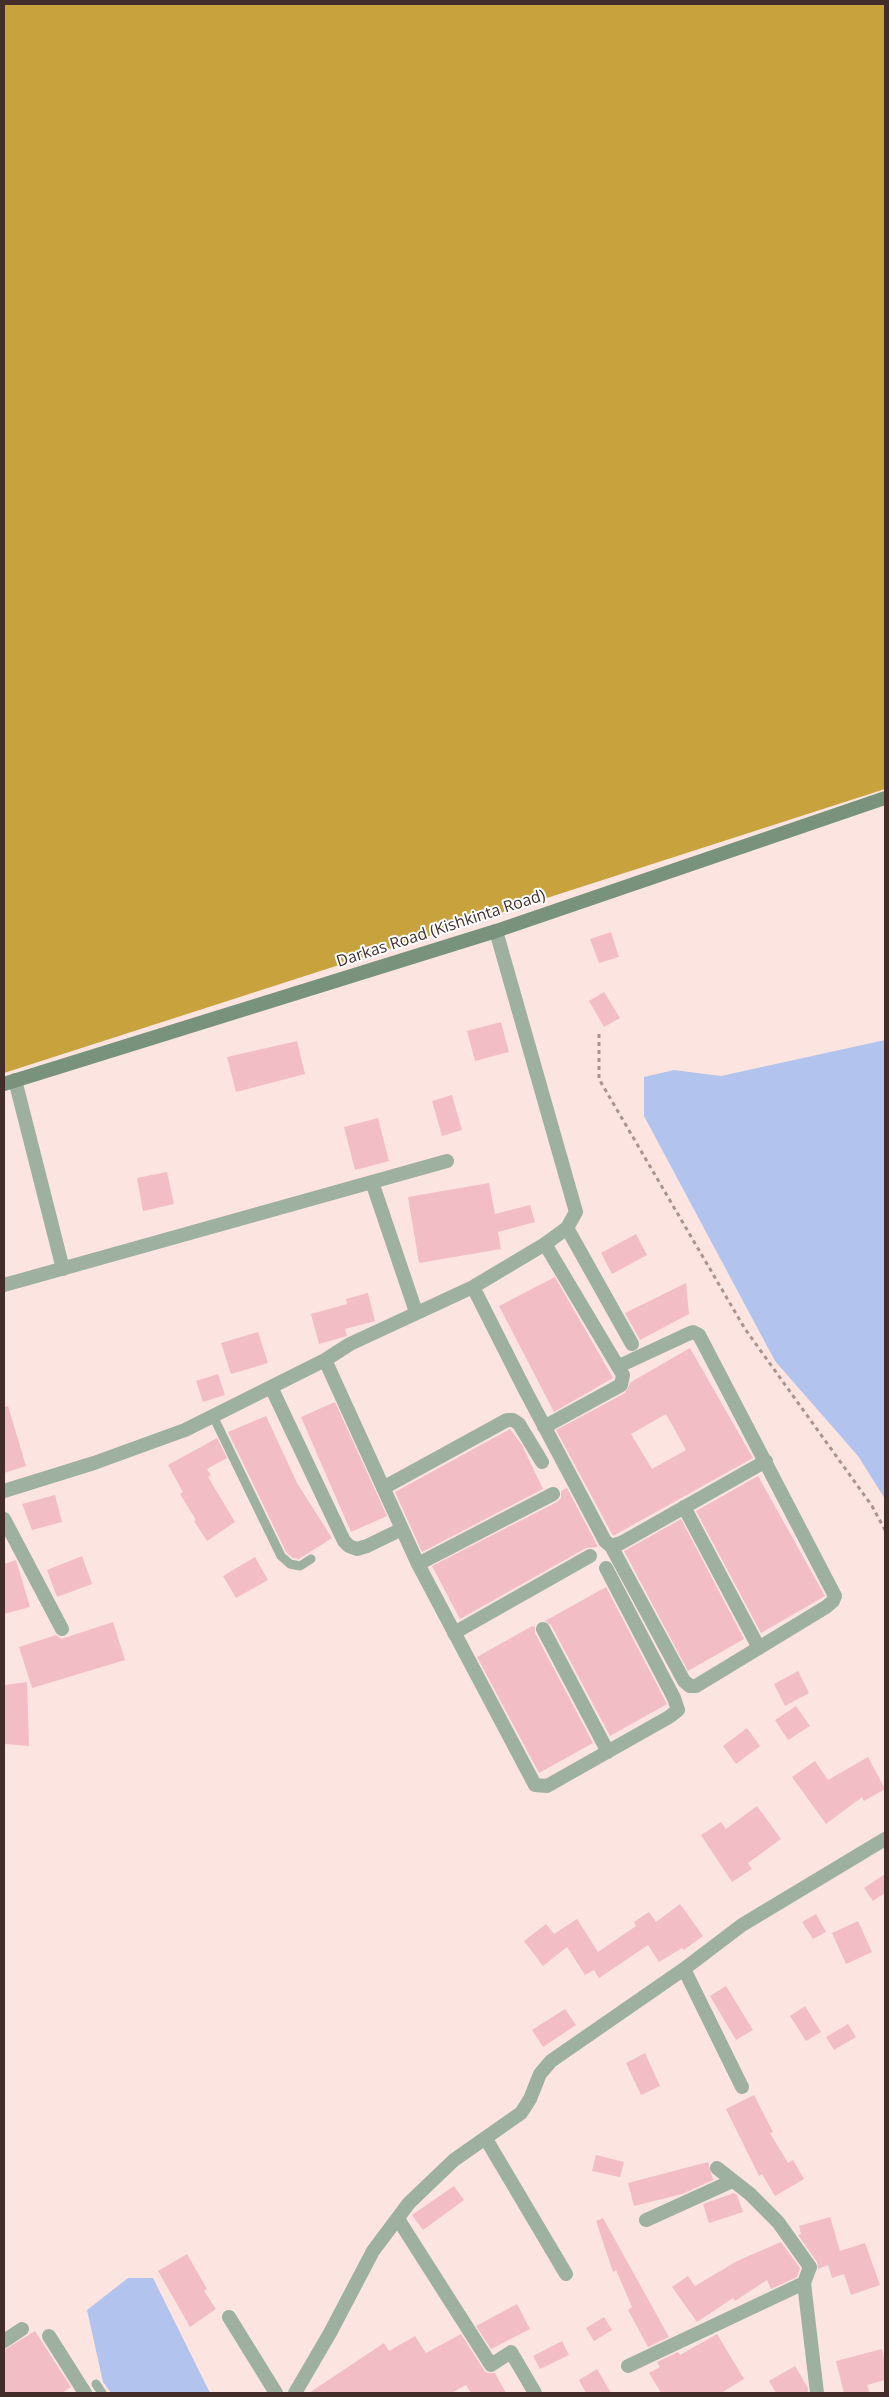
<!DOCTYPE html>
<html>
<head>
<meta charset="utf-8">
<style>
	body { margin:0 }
	#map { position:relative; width:889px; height:2397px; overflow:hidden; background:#fce5e1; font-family:"Open Sans",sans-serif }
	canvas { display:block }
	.frame { position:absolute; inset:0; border:5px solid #432d2a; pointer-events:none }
</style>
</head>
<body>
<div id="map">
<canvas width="889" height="2397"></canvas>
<div class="frame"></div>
</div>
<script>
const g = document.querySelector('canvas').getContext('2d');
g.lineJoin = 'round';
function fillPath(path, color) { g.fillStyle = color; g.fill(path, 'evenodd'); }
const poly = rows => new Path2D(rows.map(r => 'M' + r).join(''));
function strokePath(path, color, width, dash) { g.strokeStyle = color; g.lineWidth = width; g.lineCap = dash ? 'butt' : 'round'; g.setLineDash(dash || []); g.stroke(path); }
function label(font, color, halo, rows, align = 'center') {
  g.font = font + ' "Open Sans",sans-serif'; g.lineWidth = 4; g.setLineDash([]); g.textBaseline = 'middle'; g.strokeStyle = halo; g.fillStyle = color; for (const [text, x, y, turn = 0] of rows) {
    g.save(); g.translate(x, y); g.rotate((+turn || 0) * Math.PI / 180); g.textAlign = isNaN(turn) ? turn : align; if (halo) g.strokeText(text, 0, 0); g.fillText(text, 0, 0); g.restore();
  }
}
fillPath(poly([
	[4,4,885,4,885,789,4,1073]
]), '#c8a23c');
fillPath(poly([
	[885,1040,885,1499,858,1456,775,1361,644,1116,644,1077,674,1070,721,1076],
	[128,2278,153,2278,210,2393,111,2393,103,2382,87,2310]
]), '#b2c3ed');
fillPath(poly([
	[611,932,619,957,599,963,590,939],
	[604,992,620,1018,604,1027,589,1001],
	[501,1022,509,1052,475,1061,467,1031],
	[297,1041,305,1074,236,1092,227,1057],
	[452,1095,462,1130,442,1136,432,1101],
	[378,1118,389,1161,355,1170,344,1127],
	[167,1172,174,1204,143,1211,137,1178],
	[489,1183,495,1214,530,1205,535,1222,498,1232,501,1249,419,1263,408,1197],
	[636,1234,647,1255,612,1274,601,1253],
	[555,1277,613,1378,554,1412,499,1306],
	[686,1283,689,1314,640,1340,625,1313],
	[368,1293,375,1321,345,1329,347,1336,319,1344,311,1314,347,1304,346,1299],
	[258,1332,268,1363,231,1374,221,1343],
	[690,1348,753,1458,613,1536,556,1430,625,1393,631,1382],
	[666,1414,686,1450,652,1469,631,1434],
	[218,1374,225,1395,203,1402,196,1381],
	[335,1402,387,1516,351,1532,301,1417],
	[8,1406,26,1466,4,1473,4,1407],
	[266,1416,297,1483,332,1538,299,1559,293,1558,286,1552,228,1432],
	[510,1429,522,1445,543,1489,422,1552,395,1492],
	[217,1438,227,1458,207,1469,211,1475,208,1477,235,1522,207,1541,194,1521,196,1520,180,1494,183,1492,168,1465],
	[758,1476,825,1596,761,1633,696,1511],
	[567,1488,598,1547,586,1548,460,1619,432,1566,557,1502,561,1498,561,1491],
	[55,1495,62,1522,32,1530,22,1504],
	[681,1519,744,1639,688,1671,624,1551],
	[82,1556,92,1584,57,1597,47,1570],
	[255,1557,268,1580,236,1598,223,1576],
	[16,1560,30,1607,4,1614,4,1564],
	[606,1587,667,1704,610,1736,551,1625,545,1621],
	[113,1622,125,1660,32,1688,19,1647,56,1635,61,1639],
	[532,1626,535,1627,535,1633,593,1743,539,1773,477,1657],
	[798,1671,809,1693,785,1706,774,1684],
	[27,1682,29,1746,4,1744,4,1685],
	[796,1706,810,1726,788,1740,775,1720],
	[747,1728,760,1746,736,1764,723,1746],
	[868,1757,885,1789,864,1801,862,1797,826,1824,792,1777,815,1761,828,1780],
	[757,1806,781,1839,748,1863,752,1869,732,1882,701,1835,721,1822,726,1829],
	[885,1874,885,1893,873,1901,864,1888],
	[680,1904,703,1936,684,1950,682,1948,659,1962,648,1945,599,1978,594,1970,585,1975,567,1947,543,1966,524,1941,546,1924,554,1934,577,1919,598,1952,636,1926,634,1922,649,1912,656,1922],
	[816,1914,826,1932,813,1939,802,1922],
	[858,1921,872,1952,846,1964,832,1933],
	[726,1986,753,2030,736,2040,710,1996],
	[805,2006,821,2032,806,2041,790,2016],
	[565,2009,576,2025,543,2047,532,2030],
	[848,2024,856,2037,834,2050,826,2037],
	[645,2053,660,2086,641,2095,626,2063],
	[754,2095,773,2132,770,2133,788,2163,793,2160,804,2179,775,2196,762,2174,759,2176,726,2109],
	[596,2155,624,2162,620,2177,592,2171],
	[708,2162,713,2180,682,2194,634,2206,628,2183],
	[454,2186,464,2200,423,2230,412,2215],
	[734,2193,737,2195,743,2212,709,2223,703,2204],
	[830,2217,840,2251,865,2243,880,2285,851,2295,844,2274,832,2278,828,2265,818,2269,817,2262,798,2235,801,2234,799,2226],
	[603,2218,669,2337,648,2347,628,2310,632,2307,616,2270,613,2272,596,2221],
	[781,2242,800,2268,797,2277,771,2289,767,2280,735,2301,733,2298,697,2322,672,2287,688,2276,695,2286,737,2261],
	[187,2254,207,2289,204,2291,216,2309,190,2327,158,2271],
	[517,2304,530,2329,491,2349,476,2326],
	[604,2317,612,2330,594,2341,586,2328],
	[35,2331,71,2387,62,2393,4,2393,4,2350],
	[461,2334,484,2370,487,2373,495,2373,506,2393,471,2393,466,2385,451,2393,309,2393,384,2343,389,2351,415,2336,426,2353],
	[717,2334,744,2379,721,2393,661,2393,649,2373,660,2367,657,2362,678,2352,680,2355],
	[562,2341,569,2355,540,2369,533,2356],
	[882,2349,885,2362,885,2380,867,2385,870,2393,844,2393,836,2361],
	[795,2366,808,2388,808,2393,776,2393,769,2381],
	[597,2369,611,2393,586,2393,579,2380]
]), '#f3bdc5');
strokePath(poly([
	[599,1034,599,1079,745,1329,872,1506,885,1530]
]), '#aa938f', 3, [4, 4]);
strokePath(poly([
	[213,1416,281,1556,290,1564,300,1566,311,1559],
	[96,2384,102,2393]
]), '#9eb0a0', 9);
strokePath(poly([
	[15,1080,63,1269],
	[372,1182,416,1312],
	[567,1228,632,1344],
	[4,1285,447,1161],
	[473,1287,524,1388,605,1541,611,1546,621,1543,766,1461],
	[325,1360,418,1564,535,1785,547,1786,669,1717,678,1710,674,1698,606,1568],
	[271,1387,344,1541,349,1546,357,1549,367,1546,402,1529],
	[544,1427,621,1385,623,1375,545,1244],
	[383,1488,507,1420,513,1420,519,1424,542,1462],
	[4,1491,94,1463,185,1430,325,1360,350,1344,473,1287,545,1244,567,1228,576,1212,496,931],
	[684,1507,759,1648],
	[4,1519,62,1629],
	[611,1546,684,1681,690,1686,696,1686,826,1607,833,1601,835,1596,699,1335,693,1332,688,1334,619,1366],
	[418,1564,553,1494],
	[543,1629,608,1752],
	[454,1633,590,1556],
	[684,1969,742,2087],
	[486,2139,566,2274],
	[717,2168,750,2194,778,2222,810,2267,804,2283,817,2393],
	[398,2219,491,2365,511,2352,535,2393],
	[646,2220,732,2181],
	[229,2317,276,2393],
	[49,2336,85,2393],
	[4,2341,22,2329],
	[628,2366,804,2283],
	[295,2393,330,2333,373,2251,409,2203,454,2160,521,2113,530,2099,540,2074,551,2061,684,1969,742,1925,885,1839]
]), '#9eb0a0', 14);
strokePath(poly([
	[4,1084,496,931,885,798]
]), '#79927b', 14);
label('16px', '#432d2a', '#fff', [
	["Darkas Road (Kishkinta Road)",441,929,-18]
]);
</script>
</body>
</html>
